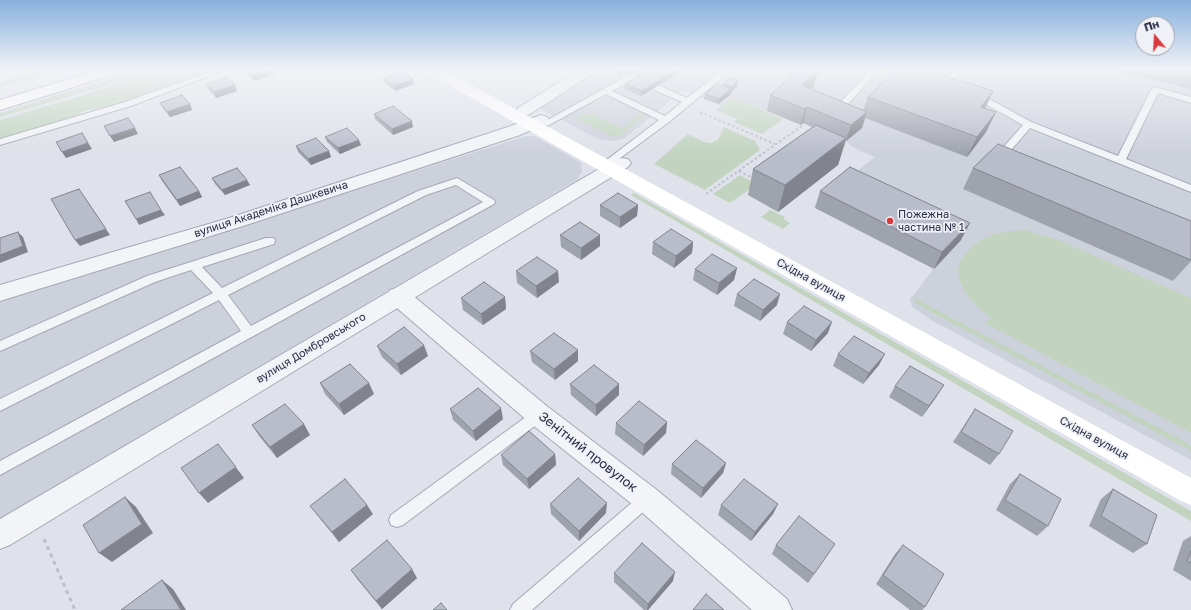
<!DOCTYPE html>
<html>
<head>
<meta charset="utf-8">
<style>
	body { margin:0 }
	#map { position:relative; width:1191px; height:610px; overflow:hidden; background:#dfe2ea; font-family:"Golos Text",sans-serif }
	canvas { display:block }
	.north { position:absolute; left:1135px; top:16px; width:40px; height:40px; box-sizing:border-box; background:#eff1f7; border:1px solid #9fa3af; border-radius:50%; rotate:342deg; font-size:11px; font-weight:700; line-height:16px; text-align:center; color:#272d42 }
	.north::after { content:''; display:block; margin:auto; width:14px; height:18px; background:#d83b3e; clip-path:polygon(50% 0,100% 100%,50% 72%,0 100%) }
</style>
</head>
<body>
<div id="map">
<canvas width="1191" height="610"></canvas>
<div class="north">Пн</div>
</div>
<script>
const g = document.querySelector('canvas').getContext('2d');
g.lineJoin = 'round';
function fillPath(path, color) { g.fillStyle = color; g.fill(path, 'evenodd'); }
const poly = rows => new Path2D(rows.map(r => 'M' + r).join(''));
function strokePath(path, color, width, dash) { g.strokeStyle = color; g.lineWidth = width; g.lineCap = dash ? 'butt' : 'round'; g.setLineDash(dash || []); g.stroke(path); }
function label(font, color, halo, rows, align = 'center') {
  g.font = font + ' "Golos Text",sans-serif'; g.lineWidth = 3.5; g.setLineDash([]); g.textBaseline = 'middle'; g.strokeStyle = halo; g.fillStyle = color; for (const [text, x, y, turn = 0] of rows) {
    g.save(); g.translate(x, y); g.rotate((+turn || 0) * Math.PI / 180); g.textAlign = isNaN(turn) ? turn : align; if (halo) g.strokeText(text, 0, 0); g.fillText(text, 0, 0); g.restore();
  }
}
fillPath(poly([
	[599,69,1191,69,1191,460,933,321,915,309,911,305,910,298,913,296,934,268,813,206,875,157,852,147,846,141,803,123,801,125,733,97,722,106,682,91,625,138,612,141,598,139,539,108],
	[526,136,535,136,581,163,582,172,577,180,0,518,0,302]
]), '#cdd1dc');
fillPath(poly([
	[49,69,61,69,0,87,0,83],
	[141,69,153,69,95,89,0,117,0,113],
	[160,69,215,69,205,75,117,105,84,111,70,120,0,140,0,120,74,98],
	[733,97,783,119,762,134,734,122,737,119,716,110],
	[586,113,590,113,623,128,641,113,646,114,621,135,614,137,579,120,577,118,579,116],
	[724,127,755,141,760,150,705,190,654,164,688,134,704,142,711,143,718,140],
	[740,175,757,184,730,203,713,194],
	[634,193,1191,511,1191,521,631,195],
	[770,210,785,217,783,219,790,223,783,229,761,217],
	[1026,230,1061,241,1191,298,1191,433,985,323,990,317,976,306,967,295,960,282,958,271,960,261,973,245,982,239,994,234,1009,231],
	[913,297,1191,445,1191,451,920,306,916,303]
]), '#c2d4c0');
const service = poly([
	[217,69,228,69,131,106,0,145,0,139,125,102,217,69],
	[724,69,733,69,669,122,608,167,602,167,600,165,659,120,606,94,549,125,546,126,542,123,629,75,635,75,687,98,724,69],
	[632,80,682,102,665,116,612,91,632,80],
	[871,69,879,69,842,111,836,111,835,109,836,107,871,69],
	[954,69,962,69,947,89,941,89,940,87,954,69],
	[1155,87,1191,97,1191,103,1158,93,1126,159,1191,185,1191,192,1030,128,1005,157,1006,159,1004,161,998,161,994,158,1023,125,987,105,969,97,973,94,993,101,1031,122,1118,156,1151,90,1155,87],
	[457,178,494,200,495,202,494,204,0,475,0,461,241,331,219,300,0,411,0,399,213,293,191,270,155,282,0,351,0,341,147,276,266,238,274,238,275,241,274,244,202,267,222,288,418,191,457,178],
	[456,185,483,202,251,326,228,295,426,195,456,185],
	[539,409,544,411,546,415,544,419,403,525,397,527,391,525,389,520,391,515,534,411,539,409],
	[647,492,652,494,655,499,652,504,532,610,510,610,513,604,642,494,647,492]
]);
const minor = poly([
	[445,69,463,69,461,72,451,75,446,74,444,71,445,69],
	[580,69,597,69,595,72,530,114,524,116,518,114,516,111,518,108,580,69],
	[398,288,406,290,548,407,657,490,787,599,792,610,752,610,637,508,530,423,390,302,387,296,390,290,398,288]
]);
const tertiary = poly([
	[541,115,547,117,549,120,547,123,520,135,243,226,0,301,0,285,229,218,508,127,541,115],
	[622,158,628,159,631,163,628,167,10,545,0,549,0,519,616,159,622,158]
]);
const primary = poly([
	[102,69,124,69,122,72,0,110,0,100,102,69]
]);
strokePath(service, '#a4a8b4', 2);
strokePath(minor, '#a4a8b4', 2);
strokePath(tertiary, '#a4a8b4', 2);
strokePath(primary, '#9ea4b6', 2);
strokePath(poly([
	[0,72,11,69],
	[700,112,775,144],
	[739,171,754,179],
	[706,194,803,125]
]), '#bdc0c9', 2, [2.5, 2.5]);
strokePath(poly([
	[44,539,75,610]
]), '#bdc0c9', 3, [4, 4]);
fillPath(service, '#f2f4f8');
fillPath(minor, '#f2f4f8');
fillPath(tertiary, '#f2f4f8');
fillPath(poly([
	[424,69,442,69,1191,478,1191,505,1181,501,426,72,424,69]
]), '#fff');
fillPath(primary, '#fff');
fillPath(poly([
	[244,69,272,69,274,75,254,81,246,73],
	[605,69,684,69,684,70,641,96,625,89,625,84,638,76,627,71,620,75],
	[1109,69,1191,69,1191,89],
	[383,78,413,79,414,84,395,91,385,83],
	[206,84,235,85,237,91,216,98,208,89],
	[723,84,737,86,731,92,730,95,718,104,704,99,705,94,723,87],
	[814,86,811,89,863,110,868,97,993,91,985,108,996,112,986,132,967,157,865,118,862,128,846,141,838,165,778,212,748,195,753,169,812,127,803,123,801,125,767,111,770,95],
	[160,103,190,104,192,110,170,117,163,108],
	[374,114,413,127,393,135,375,119],
	[325,137,361,145,340,154,327,142],
	[296,146,331,157,311,165,298,152],
	[973,168,1191,221,1191,261,1173,281,963,189],
	[159,175,199,191,202,197,180,206,162,181],
	[212,178,250,185,225,195,215,184],
	[820,191,961,240,934,269,815,208],
	[600,205,638,205,637,216,620,228,600,216],
	[560,235,600,235,600,246,581,260,561,247],
	[653,242,693,242,692,253,674,268,652,254],
	[737,268,734,280,717,295,693,280,695,269],
	[516,271,559,282,537,298,517,283],
	[737,294,777,305,760,321,734,306],
	[505,297,506,309,483,325,463,310,461,298],
	[787,322,828,333,811,351,783,334],
	[377,346,428,356,401,375,382,357],
	[578,350,578,361,555,380,532,362,530,351],
	[838,354,879,365,863,384,833,366],
	[320,383,374,394,344,415,325,394],
	[570,384,619,384,619,395,596,416,571,395],
	[895,386,937,396,922,417,889,397],
	[450,409,503,419,476,441,453,420],
	[975,409,999,454,990,465,953,442],
	[667,422,666,433,643,456,615,434,616,423],
	[252,425,310,435,277,458,259,436],
	[555,454,556,465,529,489,503,465,501,455],
	[726,463,723,473,701,498,671,474,672,464],
	[1020,474,1048,526,1037,536,996,510,1010,484],
	[1113,489,1147,544,1133,553,1089,526,1101,499],
	[550,504,606,513,579,541,551,514],
	[778,504,773,514,751,541,718,515,721,505],
	[310,506,373,514,339,542,317,515],
	[1191,536,1191,581,1173,570,1183,541],
	[776,545,829,553,808,583,772,554],
	[903,545,925,607,922,610,910,610,876,584,895,554],
	[351,570,417,578,382,609,357,579],
	[614,573,673,581,648,610,644,610,614,582]
]), '#9fa3ae');
fillPath(poly([
	[272,69,274,75,254,81,252,76],
	[620,69,627,69,627,71,620,75],
	[678,69,684,69,684,70,641,96,642,91],
	[818,71,814,86,798,101,802,85],
	[413,79,414,84,395,91,394,86],
	[738,80,737,86,731,92,730,95,718,104,719,99,730,90,731,87],
	[235,85,237,91,216,98,214,92],
	[993,91,984,111,981,107],
	[190,104,192,110,170,117,167,112],
	[807,107,803,123,801,125,805,109],
	[867,112,862,128,846,141,851,125],
	[996,112,986,132,967,157,977,137],
	[412,121,413,127,393,135,392,129],
	[135,128,138,134,114,142,110,136],
	[82,133,92,149,66,158,62,152],
	[846,138,838,165,778,212,785,185],
	[359,140,361,145,340,154,338,148],
	[329,151,331,157,311,165,308,159],
	[247,180,250,185,225,195,222,190],
	[199,191,202,197,180,206,177,200],
	[83,195,110,235,80,246,75,240],
	[638,205,637,216,620,228,620,217],
	[161,210,165,215,139,225,136,219],
	[970,223,961,240,934,269,942,252],
	[18,232,23,237,28,252,0,263,0,255],
	[600,235,600,246,581,260,581,248],
	[693,242,692,253,674,268,676,256],
	[737,268,734,280,717,295,719,283],
	[558,271,559,282,537,298,536,286],
	[780,294,777,305,760,321,763,310],
	[505,297,506,309,483,325,481,314],
	[832,322,828,333,811,351,816,340],
	[424,345,428,356,401,375,397,364],
	[578,350,578,361,555,380,554,369],
	[885,354,879,365,863,384,869,373],
	[369,383,374,394,344,415,339,404],
	[619,384,619,395,596,416,596,405],
	[944,385,937,396,922,417,929,406],
	[501,408,503,419,476,441,473,431],
	[667,422,666,433,643,456,644,445],
	[304,424,310,435,277,458,270,447],
	[218,444,244,478,208,503,199,493],
	[555,454,556,465,529,489,527,479],
	[726,463,723,473,701,498,703,488],
	[125,497,136,507,153,533,112,562,99,553],
	[607,503,606,513,579,541,579,531],
	[778,504,773,514,751,541,755,532],
	[367,505,373,514,339,542,332,532],
	[412,569,417,578,382,609,376,601],
	[675,572,673,581,648,610,647,610,648,604],
	[162,580,173,589,186,610,181,610]
]), '#82848d');
const building = poly([
	[245,69,272,69,252,76,245,69],
	[634,69,678,69,642,91,625,84,644,73,634,69],
	[801,69,812,69,818,71,802,85,867,112,851,125,807,107,805,109,770,95,801,69],
	[897,69,923,69,993,91,981,107,996,112,977,137,868,97,897,69],
	[1182,69,1191,69,1191,71,1182,69],
	[402,71,413,79,394,86,383,78,402,71],
	[227,77,235,85,214,92,206,84,227,77],
	[730,78,738,80,731,87,723,84,730,78],
	[717,84,731,89,719,99,705,94,717,84],
	[182,95,190,104,167,112,160,103,182,95],
	[393,106,412,121,392,129,374,114,393,106],
	[128,118,135,128,110,136,104,126,128,118],
	[816,125,846,138,785,185,753,169,816,125],
	[347,128,359,140,338,148,325,137,347,128],
	[82,133,88,143,62,152,56,142,82,133],
	[316,138,329,151,308,159,296,146,316,138],
	[998,144,1191,221,1191,260,973,168,998,144],
	[180,167,199,191,177,200,159,175,180,167],
	[850,167,970,223,942,252,820,191,850,167],
	[237,168,247,180,222,190,212,178,237,168],
	[79,189,106,229,75,240,51,199,79,189],
	[150,192,161,210,136,219,125,201,150,192],
	[618,193,638,205,620,217,600,205,618,193],
	[580,222,600,235,581,248,560,235,580,222],
	[671,229,693,242,676,256,653,242,671,229],
	[18,232,23,246,0,255,0,238,18,232],
	[712,254,737,268,719,283,695,269,712,254],
	[537,257,558,271,536,286,516,271,537,257],
	[754,279,780,294,763,310,737,294,754,279],
	[484,282,505,297,481,314,461,298,484,282],
	[804,306,832,322,816,340,787,322,804,306],
	[404,327,424,345,397,364,377,346,404,327],
	[554,333,578,350,554,369,530,351,554,333],
	[854,336,885,354,869,373,838,354,854,336],
	[350,364,369,383,339,404,320,383,350,364],
	[594,365,619,384,596,405,570,384,594,365],
	[910,366,944,385,929,406,895,386,910,366],
	[478,388,501,408,473,431,450,409,478,388],
	[639,401,667,422,644,445,616,423,639,401],
	[285,404,304,424,270,447,252,425,285,404],
	[975,409,1013,431,999,454,961,432,975,409],
	[529,431,555,454,527,479,501,455,529,431],
	[696,440,726,463,703,488,672,464,696,440],
	[218,444,236,467,199,493,181,468,218,444],
	[1020,474,1061,499,1048,526,1005,500,1020,474],
	[578,478,607,503,579,531,550,504,578,478],
	[345,479,367,505,332,532,310,506,345,479],
	[744,479,778,504,755,532,721,505,744,479],
	[1113,489,1157,515,1147,544,1101,516,1113,489],
	[125,497,142,524,99,553,83,525,125,497],
	[799,516,835,544,814,574,776,545,799,516],
	[387,540,412,569,376,601,351,570,387,540],
	[642,543,675,572,648,604,614,573,642,543],
	[903,545,944,574,925,607,883,575,903,545],
	[1191,551,1191,563,1187,561,1191,551],
	[162,580,181,610,121,610,162,580],
	[706,594,724,610,693,610,706,594],
	[441,603,447,610,433,610,441,603]
]);
fillPath(building, '#b9bdca');
strokePath(building, '#82848d', 1);
const sky = g.createLinearGradient(0, 0, 0, 154);
sky.addColorStop(0, '#87b0dd');
sky.addColorStop(0.45, '#f1f2f6');
sky.addColorStop(1, '#f1f2f600');
g.fillStyle = sky;
g.fillRect(0, 0, 1191, 154);
for (const [x, y, r, color] of [
	[890,221,4,"#d83b3e"]
]) { const dot = new Path2D(); dot.arc(x, y, r, 0, 2 * Math.PI); g.fillStyle = color; g.fill(dot); strokePath(dot, '#eff1f7', 1.5); }
label('11px', '#272d42', '#eff1f7', [
	["вулиця Академіка Дашкевича",271,209,-18],
	["Східна вулиця",811,280,29],
	["вулиця Домбровського",311,348,-31],
	["Східна вулиця",1094,438,29]
]);
label('11px', '#272d42', '#eff1f7', [
	["Пожежна",898,215],
	["частина № 1",898,228]
], 'left');
label('13px', '#272d42', '#eff1f7', [
	["Зенітний провулок",588,452,38]
]);
</script>
</body>
</html>
